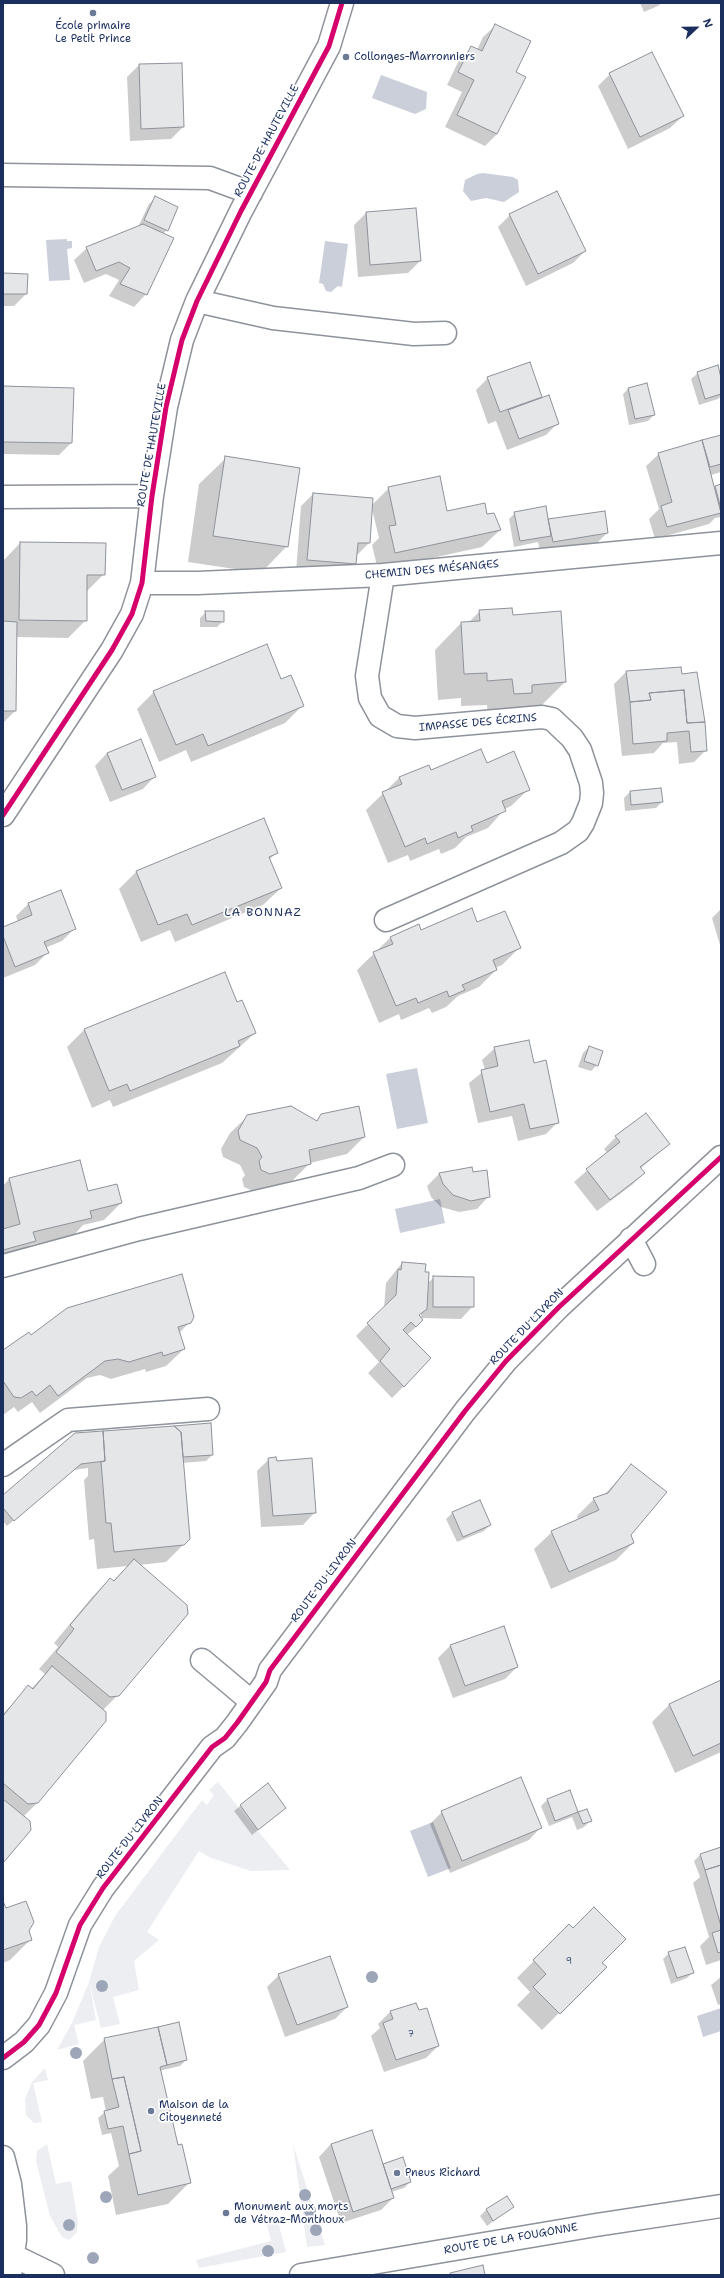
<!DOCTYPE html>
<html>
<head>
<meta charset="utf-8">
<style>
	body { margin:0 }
	#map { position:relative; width:724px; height:2278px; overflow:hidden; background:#fff; font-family:"Shantell Sans",sans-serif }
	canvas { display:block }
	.frame { position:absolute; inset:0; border:4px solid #1b2f5e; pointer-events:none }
	.north { position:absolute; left:676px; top:8px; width:40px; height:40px; -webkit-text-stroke:3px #fff; paint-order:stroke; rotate:68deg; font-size:11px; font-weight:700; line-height:16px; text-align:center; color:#1b2f5e }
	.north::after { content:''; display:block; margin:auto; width:14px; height:18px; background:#1b2f5e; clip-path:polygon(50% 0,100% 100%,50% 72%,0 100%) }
</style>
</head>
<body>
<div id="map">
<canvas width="724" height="2278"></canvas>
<div class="frame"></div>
<div class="north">N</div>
</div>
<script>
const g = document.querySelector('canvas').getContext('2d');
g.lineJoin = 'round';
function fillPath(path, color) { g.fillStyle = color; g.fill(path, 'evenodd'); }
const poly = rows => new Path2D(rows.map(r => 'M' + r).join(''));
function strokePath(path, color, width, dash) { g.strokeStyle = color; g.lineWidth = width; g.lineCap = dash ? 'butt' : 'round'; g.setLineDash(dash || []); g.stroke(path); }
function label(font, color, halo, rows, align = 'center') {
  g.font = font + ' "Shantell Sans",sans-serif'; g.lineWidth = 3.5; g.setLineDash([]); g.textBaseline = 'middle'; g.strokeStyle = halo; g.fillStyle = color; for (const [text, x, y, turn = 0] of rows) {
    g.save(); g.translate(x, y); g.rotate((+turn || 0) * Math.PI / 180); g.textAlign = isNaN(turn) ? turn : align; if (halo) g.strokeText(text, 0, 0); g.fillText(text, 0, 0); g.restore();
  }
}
fillPath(poly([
	[218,1782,290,1870,251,1871,211,1858,199,1851,147,1932,159,1940,134,1961,139,1990,113,1997,120,2024,101,2028,89,1982,96,2020,74,2025,79,2044,57,2050,72,2023,89,1982,99,1947,115,1916,202,1800,207,1805,214,1795,209,1790],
	[45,2068,48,2080,33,2083,42,2122,34,2123,26,2115,25,2099,32,2082],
	[47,2144,56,2184,71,2181,78,2222,77,2232,69,2240,62,2237,50,2216,36,2161,37,2151],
	[293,2144,325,2245,307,2247],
	[277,2218,286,2252,199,2268,196,2260,271,2241,266,2221]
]), '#edeef2');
fillPath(poly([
	[381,75,427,92,426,109,415,114,372,98],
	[483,173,513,177,518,180,519,192,504,202,486,198,471,201,463,191,465,180,477,174],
	[67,239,67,241,72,241,72,248,67,249,70,280,49,281,46,240],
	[325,241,348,244,342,287,338,286,331,292,326,291,323,284,319,283],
	[417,1068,428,1123,397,1129,386,1074],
	[440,1199,445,1223,400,1233,395,1209],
	[433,1822,451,1868,428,1877,410,1831],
	[721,2008,721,2031,703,2037,697,2016]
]), '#cbcfda');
fillPath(poly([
	[640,3,662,3,658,6,644,12],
	[496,25,515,72,524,77,497,134,485,146,445,127,462,92,447,85,459,60,471,48,477,50,483,37],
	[139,65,183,127,171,139,130,141,127,77],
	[610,74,683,116,670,128,628,149,598,86],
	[155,198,167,230,163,234,146,294,134,307,109,296,119,280,106,274,84,283,74,260,87,248,138,227,149,204],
	[366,213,420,261,408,273,358,277,354,225],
	[510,215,585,251,573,263,526,286,498,227],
	[3,274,26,294,14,306,3,306],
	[529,363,541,399,558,423,546,435,507,450,496,421,488,424,476,390,488,378],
	[698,373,721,381,721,396,718,399,699,405,691,379],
	[3,387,71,443,59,455,3,454],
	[629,388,654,415,648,421,629,425,623,394],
	[721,436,721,472,711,475,714,488,721,485,721,517,715,518,709,524,655,539,649,519,659,509,646,466,659,454],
	[226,458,287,546,261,573,188,562,199,484],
	[389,488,446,512,486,515,500,530,482,547,378,570,372,545,379,538,372,509,369,543,357,555,355,564,343,576,296,572,301,506,313,494,372,505],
	[515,513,607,533,595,545,541,554,538,542,514,547,509,519],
	[20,543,104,574,86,592,86,620,68,638,16,637,15,711,3,723,3,561],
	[480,611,512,616,565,682,539,708,488,720,487,705,461,706,461,698,438,700,435,650,461,623,468,623],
	[206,612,223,621,217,627,200,627,200,618],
	[626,672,681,675,706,750,694,762,679,764,677,742,663,743,654,753,622,756,614,684],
	[281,680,302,706,285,723,191,762,186,750,159,762,137,709,154,692],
	[107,753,155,776,143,789,110,802,95,766],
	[486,764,529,789,511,806,505,809,488,828,466,837,455,848,441,854,439,849,410,861,408,855,388,863,366,810,399,778,428,766,430,771],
	[630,792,662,802,656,808,625,811,624,798],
	[263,820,276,853,269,860,281,888,263,905,175,942,170,930,141,942,119,889,136,872],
	[60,892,74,929,62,941,45,948,47,953,35,965,3,978,3,928,18,922,16,916,28,904],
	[721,909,721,944,720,945,712,918],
	[477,924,519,948,502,965,495,968,496,970,479,987,458,996,446,1007,432,1013,429,1008,401,1020,399,1014,379,1023,357,970,391,937],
	[237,1004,255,1033,222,1063,113,1107,110,1100,92,1108,67,1047,84,1030],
	[589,1047,597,1065,591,1071,578,1067,583,1053],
	[495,1048,533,1064,558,1122,546,1134,518,1141,512,1116,478,1123,469,1083,485,1070,482,1060],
	[322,1115,364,1137,347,1154,310,1163,292,1181,253,1191,244,1187,242,1179,245,1175,240,1165,223,1157,221,1149,230,1133,248,1116,315,1122],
	[616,1137,669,1144,640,1169,644,1173,632,1185,597,1211,574,1182,607,1153,604,1149],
	[472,1173,489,1196,477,1209,459,1212,441,1207,431,1197,427,1186,439,1174],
	[9,1179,87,1192,121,1203,104,1220,83,1225,74,1235,30,1245,17,1258,3,1262,3,1186],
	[402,1263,424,1273,427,1284,434,1277,473,1306,461,1319,421,1318,421,1313,418,1316,416,1327,407,1335,404,1386,392,1398,368,1373,379,1362,356,1336,384,1308,386,1283],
	[190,1322,179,1333,184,1349,166,1366,146,1372,145,1369,111,1379,100,1375,87,1378,40,1413,32,1402,18,1412,14,1407,3,1415,3,1351,30,1336],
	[76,1434,212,1455,206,1461,182,1463,183,1545,166,1562,139,1565,118,1695,102,1711,37,1803,23,1817,3,1861,3,1714,28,1687,31,1689,45,1674,39,1669,58,1647,54,1643,93,1596,110,1579,113,1581,128,1566,97,1569,94,1539,89,1540,84,1480,88,1476,88,1468,74,1470,7,1526,3,1521,3,1496],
	[269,1459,276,1462,315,1512,303,1525,261,1527,257,1471],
	[631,1466,630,1535,633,1543,616,1560,551,1589,534,1549,552,1532,578,1520,577,1516,594,1499,603,1496],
	[452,1513,490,1525,484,1531,457,1542,446,1519],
	[450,1646,517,1667,505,1679,453,1698,438,1658],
	[721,1681,721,1752,675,1773,652,1722,669,1705],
	[267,1784,285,1808,252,1835,234,1811],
	[569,1792,578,1813,586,1810,590,1821,584,1827,577,1830,572,1817,549,1826,541,1806,547,1800],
	[442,1812,541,1827,529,1840,450,1873,430,1824],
	[721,1848,721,1960,706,1965,700,1946,709,1937,693,1883,700,1877,694,1861,700,1855],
	[3,1903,5,1909,28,1931,31,1939,10,1960,3,1963],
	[569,1925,605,1967,542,2030,517,2005,530,1992,517,1978],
	[669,1953,693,1972,687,1978,671,1984,663,1959],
	[279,1975,347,2007,335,2019,285,2037,267,1987],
	[721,1977,721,2004,718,2005,711,1985],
	[390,2012,438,2046,426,2058,384,2072,371,2036,380,2028,378,2024],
	[105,2039,186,2060,180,2066,159,2071,177,2146,189,2183,168,2204,116,2215,108,2176,119,2166,111,2133,102,2135,98,2118,106,2111,103,2097,91,2099,83,2061],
	[331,2144,382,2166,410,2182,404,2188,391,2192,393,2198,381,2210,341,2223,319,2157],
	[512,2207,487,2226,480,2216,486,2210]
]), '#0003');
const building = poly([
	[495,24,531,41,516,72,526,77,497,134,457,115,474,80,458,72,471,46,482,51,495,24],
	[652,52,684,116,640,137,609,73,652,52],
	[182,63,184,127,141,129,139,64,182,63],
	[557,191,586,251,538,274,509,214,557,191],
	[155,196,178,207,168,231,144,220,155,196],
	[416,208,421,261,370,265,366,212,416,208],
	[143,224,174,238,147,295,120,284,130,268,119,262,96,271,86,247,143,224],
	[3,273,28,274,27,294,3,294,3,273],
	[530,362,542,397,500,412,487,377,530,362],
	[718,365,721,378,721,394,705,399,697,372,718,365],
	[647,383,655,415,635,419,628,388,647,383],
	[3,386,74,388,72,443,3,442,3,386],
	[549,395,559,424,519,439,508,410,549,395],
	[721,435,721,464,710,467,702,440,721,435],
	[702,440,721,513,667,527,661,506,672,502,658,453,702,440],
	[225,456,300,468,288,547,213,536,225,456],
	[440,476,447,511,485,503,487,514,494,513,501,530,395,553,389,526,396,525,388,487,440,476],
	[721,484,721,509,715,486,721,484],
	[313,493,373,498,370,543,358,543,356,564,307,560,313,493],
	[546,506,551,536,520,541,514,512,546,506],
	[605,511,608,533,553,542,548,519,605,511],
	[20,542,106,543,105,575,87,575,87,621,19,620,20,542],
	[512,608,513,615,561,611,566,682,532,685,532,693,514,694,512,679,487,681,487,673,464,674,461,622,480,621,479,610,512,608],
	[205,611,224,611,224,622,206,621,205,611],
	[3,621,17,622,16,711,3,711,3,621],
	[267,644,281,679,291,675,304,706,208,746,203,734,176,745,153,691,267,644],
	[681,667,682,674,697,672,705,722,687,723,684,690,649,693,651,700,630,702,626,671,681,667],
	[684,690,687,723,705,722,707,751,691,752,689,731,667,733,667,741,633,744,630,702,651,700,649,693,684,690],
	[141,739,156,777,122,790,107,753,141,739],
	[481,749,487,763,514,751,530,790,502,801,506,811,471,826,473,831,458,838,456,832,427,844,425,838,405,847,382,792,402,784,399,777,429,765,431,770,481,749],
	[661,788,663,802,631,805,630,791,661,788],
	[264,818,278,853,269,857,282,888,192,925,187,914,158,925,136,871,264,818],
	[61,890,76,929,44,942,49,953,15,967,3,936,3,927,32,915,28,903,61,890],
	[472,908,477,922,505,911,521,948,493,960,497,970,462,985,465,990,449,997,447,991,418,1003,416,998,396,1006,373,952,393,944,390,937,419,924,421,930,472,908],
	[225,972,237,1002,242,1000,256,1033,238,1041,240,1046,130,1091,127,1084,109,1091,84,1029,225,972],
	[529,1040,534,1063,546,1060,559,1123,530,1129,524,1104,490,1112,481,1070,498,1066,494,1047,529,1040],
	[589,1046,603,1051,598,1066,584,1061,589,1046],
	[291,1106,317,1121,321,1114,359,1106,365,1137,309,1150,311,1164,270,1174,261,1170,259,1161,262,1157,257,1148,240,1140,238,1131,247,1115,291,1106],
	[646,1113,670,1144,640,1167,645,1173,610,1200,586,1169,620,1142,615,1136,646,1113],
	[80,1160,88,1191,117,1184,122,1203,90,1211,92,1218,33,1232,36,1241,3,1250,3,1229,20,1224,9,1178,80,1160],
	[472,1167,473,1172,487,1170,490,1197,471,1201,453,1195,443,1184,439,1173,472,1167],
	[402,1262,426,1264,425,1272,429,1272,427,1309,419,1315,423,1320,416,1327,411,1322,403,1330,431,1358,404,1387,380,1361,390,1349,367,1323,396,1295,398,1269,401,1270,402,1262],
	[182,1274,194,1317,191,1323,178,1327,185,1349,163,1356,162,1352,129,1362,118,1359,105,1361,58,1396,50,1385,36,1396,32,1391,21,1398,14,1397,3,1381,3,1350,29,1332,31,1335,67,1308,182,1274],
	[433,1276,474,1277,474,1307,433,1307,433,1276],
	[211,1423,213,1455,183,1457,181,1432,174,1426,211,1423],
	[174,1426,181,1432,190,1539,184,1545,114,1552,111,1523,106,1523,101,1462,105,1461,103,1431,174,1426],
	[103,1431,105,1461,81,1464,14,1521,3,1508,3,1495,75,1433,103,1431],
	[276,1457,277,1461,312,1458,316,1513,273,1516,268,1458,276,1457],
	[631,1464,667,1492,631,1535,634,1543,569,1572,551,1531,599,1510,593,1498,608,1493,631,1464],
	[480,1500,491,1525,463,1537,452,1512,480,1500],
	[134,1559,187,1605,188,1614,119,1696,110,1697,56,1652,74,1629,70,1625,110,1578,114,1581,134,1559],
	[504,1626,518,1667,465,1686,450,1645,504,1626],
	[52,1666,106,1712,106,1721,38,1803,28,1804,3,1783,3,1716,28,1685,33,1689,52,1666],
	[721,1680,721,1743,693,1756,669,1704,721,1680],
	[521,1777,542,1828,462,1861,441,1811,521,1777],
	[268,1783,286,1808,258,1830,240,1805,268,1783],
	[570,1790,578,1812,555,1821,547,1799,570,1790],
	[3,1799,30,1821,31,1830,3,1863,3,1799],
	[587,1809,592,1821,583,1824,578,1812,587,1809],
	[721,1847,721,1865,705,1870,700,1854,721,1847],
	[721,1865,721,1926,705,1870,721,1865],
	[3,1901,6,1908,26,1901,34,1922,29,1931,32,1940,3,1950,3,1901],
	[594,1907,626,1939,602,1963,607,1967,560,2014,533,1987,546,1974,533,1960,569,1924,573,1928,594,1907],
	[721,1930,721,1952,718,1953,712,1933,721,1930],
	[685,1947,694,1973,677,1978,668,1952,685,1947],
	[330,1956,348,2007,297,2025,278,1974,330,1956],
	[416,2003,419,2010,427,2008,439,2046,396,2060,383,2023,393,2019,390,2011,416,2003],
	[179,2022,187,2060,167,2065,158,2027,179,2022],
	[158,2027,167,2065,160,2067,178,2145,182,2144,191,2183,138,2195,129,2154,141,2151,124,2077,112,2079,104,2038,158,2027],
	[124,2077,141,2151,129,2154,123,2126,108,2129,104,2111,119,2107,112,2079,124,2077],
	[372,2130,394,2198,353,2212,331,2144,372,2130],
	[403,2157,411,2182,391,2189,383,2164,403,2157],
	[507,2196,514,2207,493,2221,486,2209,507,2196],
	[483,2265,485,2275,450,2275,450,2273,483,2265]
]);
fillPath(building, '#e5e6e8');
strokePath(building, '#8e929a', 1);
const minor = poly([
	[3,175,210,178,251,193],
	[197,301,273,318,414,334,445,333],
	[3,497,152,496],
	[383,575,367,676,370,698,380,716,397,726,415,728,542,717,552,719,572,738,580,750,591,783,592,793,591,803,583,823,578,831,561,843,386,920],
	[142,583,198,583,383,575,721,543],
	[3,815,112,650,132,614,142,583,152,496,166,407,182,340,197,301,241,211,329,46,342,3],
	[631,1239,644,1264],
	[3,1266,139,1229,359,1178,393,1165],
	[3,1465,68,1420,208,1409],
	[202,1660,252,1702],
	[3,2058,24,2042,39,2025,56,1993,80,1925,103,1888,212,1747,225,1738,237,1723,266,1682,270,1670,465,1411,506,1361,559,1307,721,1157],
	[3,2157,10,2184,15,2226,15,2240,10,2275],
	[14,2256,53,2275],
	[301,2275,596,2225,721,2206]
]);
strokePath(minor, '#8e929a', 25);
strokePath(minor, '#fff', 22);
strokePath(poly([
	[3,815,112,650,132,614,142,583,152,496,166,407,182,340,197,301,241,211,329,46,342,3],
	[3,2058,24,2042,39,2025,56,1993,80,1925,103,1888,212,1747,225,1738,237,1723,266,1682,270,1670,465,1411,506,1361,559,1307,721,1157]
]), '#d6006c', 5);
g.fillStyle = '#9da5b9';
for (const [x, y] of [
	[372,1977],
	[102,1986],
	[76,2053],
	[305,2195],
	[106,2197],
	[310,2211],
	[69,2225],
	[316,2230],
	[268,2251],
	[93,2258]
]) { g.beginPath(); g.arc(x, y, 6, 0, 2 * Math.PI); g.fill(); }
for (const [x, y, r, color] of [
	[93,13,4,"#6b7896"],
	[346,57,4,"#6b7896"],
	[151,2111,4,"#6b7896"],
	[397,2173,4,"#6b7896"],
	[226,2213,4,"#6b7896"]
]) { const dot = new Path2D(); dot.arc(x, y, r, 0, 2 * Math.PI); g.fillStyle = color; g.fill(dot); strokePath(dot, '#fff', 1.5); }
label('9px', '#4e5d80', null, [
	["9",569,1962],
	["7",411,2035]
]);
label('11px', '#1b2f5e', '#fff', [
	["École primaire",93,26,"center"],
	["Le Petit Prince",93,39,"center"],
	["Collonges-Marronniers",354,57],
	["Maison de la",159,2105],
	["Citoyenneté",159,2118],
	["Pneus Richard",405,2173],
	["Monument aux morts",234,2207],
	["de Vétraz-Monthoux",234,2220]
], 'left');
label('11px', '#1b2f5e', '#fff', [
	["ROUTE DE HAUTEVILLE",267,141,-62],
	["ROUTE DE HAUTEVILLE",152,445,-80],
	["CHEMIN DES MÉSANGES",432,570,-5],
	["IMPASSE DES ÉCRINS",478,723,-5],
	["ROUTE DU LIVRON",527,1327,-46],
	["ROUTE DU LIVRON",324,1581,-53],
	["ROUTE DU LIVRON",130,1838,-52],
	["ROUTE DE LA FOUGONNE",511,2239,-10]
]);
g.letterSpacing = '1px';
label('12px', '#1b2f5e', '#fff', [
	["LA BONNAZ",263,913]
]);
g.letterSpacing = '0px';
</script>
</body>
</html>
